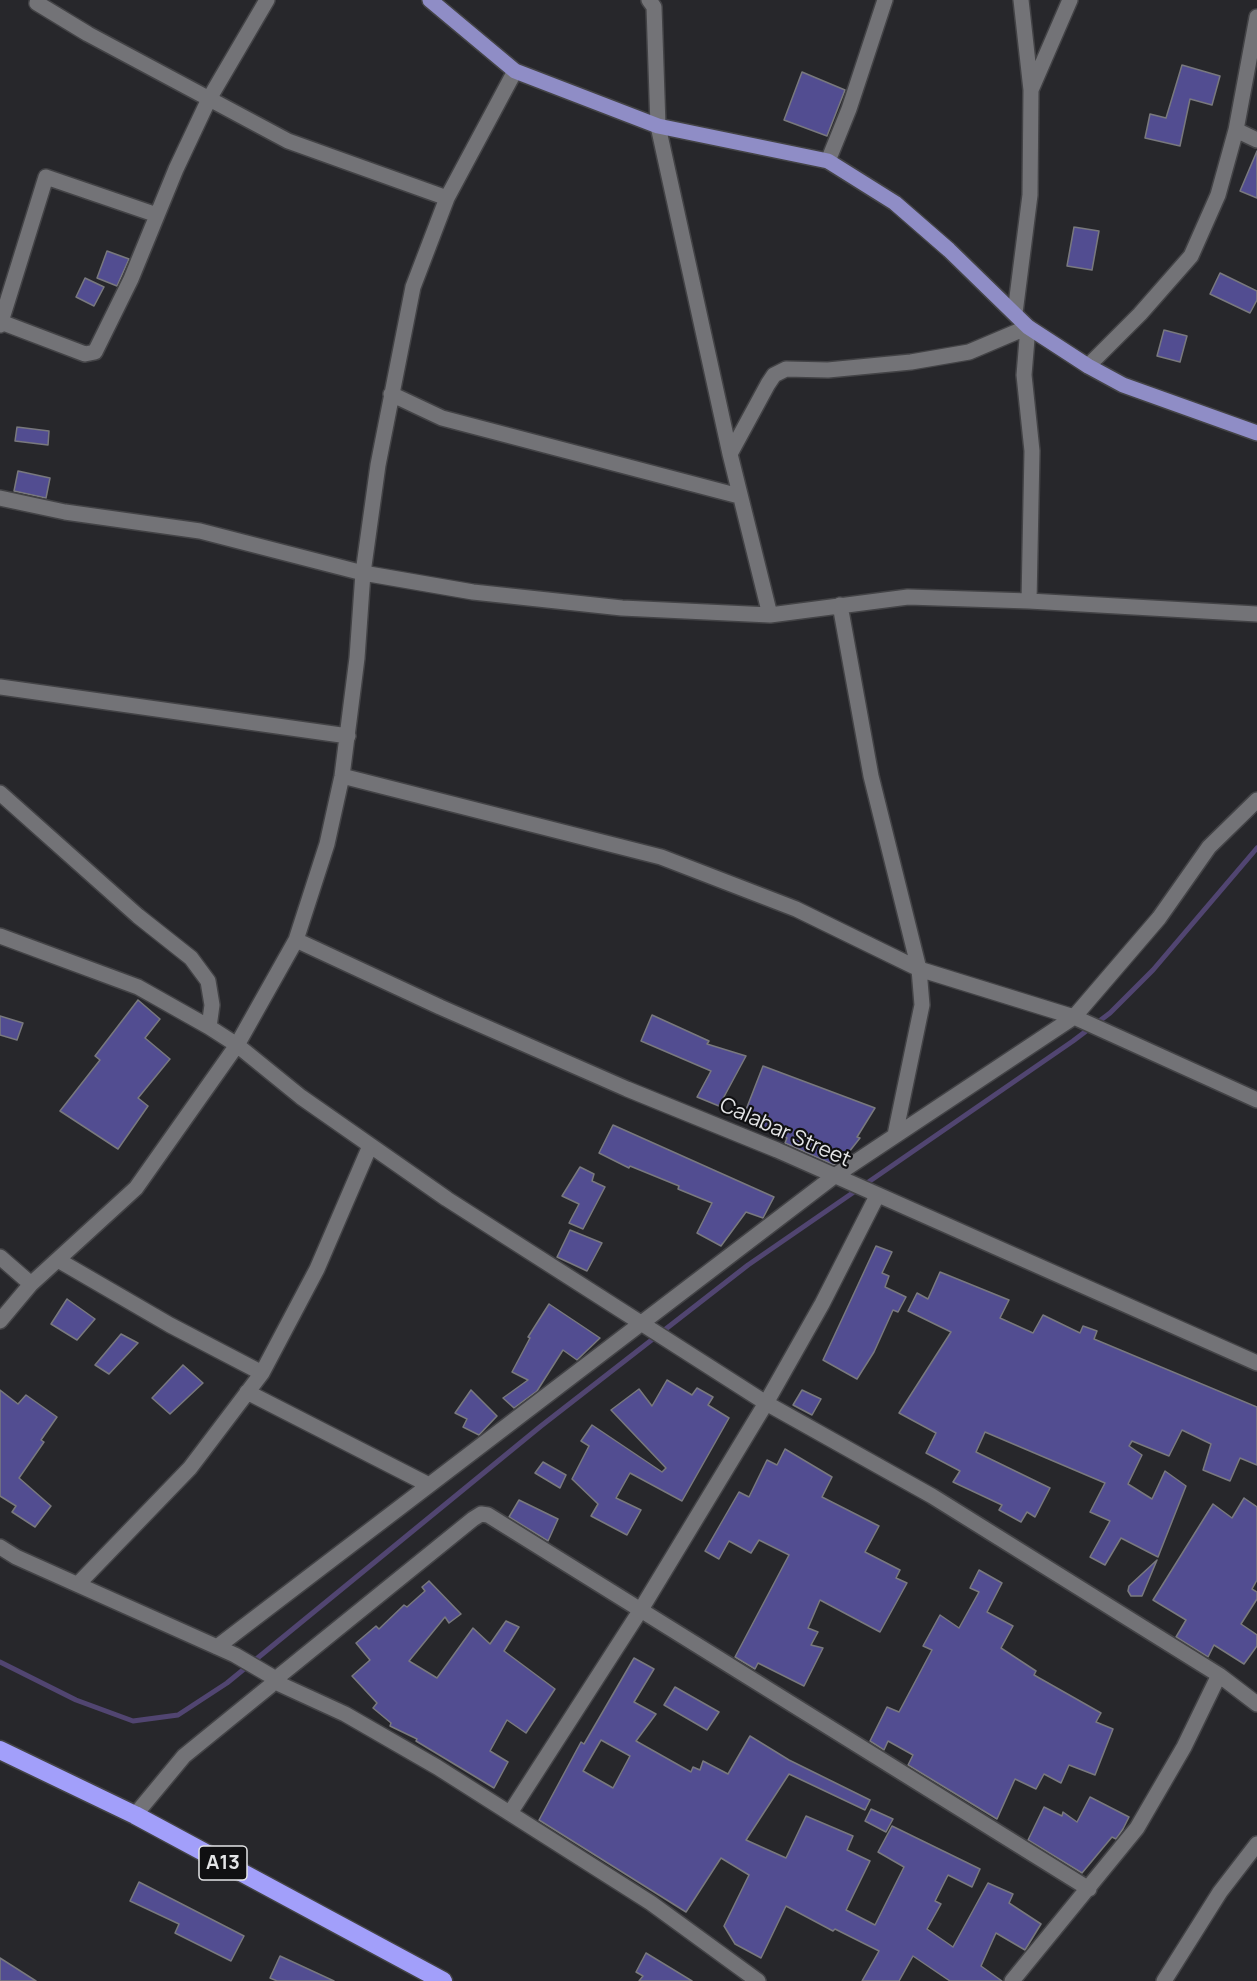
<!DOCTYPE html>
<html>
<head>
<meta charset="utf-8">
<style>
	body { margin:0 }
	canvas { display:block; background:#27272b }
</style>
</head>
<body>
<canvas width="1257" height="1981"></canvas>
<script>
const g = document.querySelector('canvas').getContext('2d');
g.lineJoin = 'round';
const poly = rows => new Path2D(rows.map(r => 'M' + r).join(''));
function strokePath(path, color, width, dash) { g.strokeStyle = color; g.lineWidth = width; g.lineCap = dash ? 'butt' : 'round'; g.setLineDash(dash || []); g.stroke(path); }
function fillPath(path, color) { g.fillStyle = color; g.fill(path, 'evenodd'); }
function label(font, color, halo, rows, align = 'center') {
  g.font = font + ' Manrope,sans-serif'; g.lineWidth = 4.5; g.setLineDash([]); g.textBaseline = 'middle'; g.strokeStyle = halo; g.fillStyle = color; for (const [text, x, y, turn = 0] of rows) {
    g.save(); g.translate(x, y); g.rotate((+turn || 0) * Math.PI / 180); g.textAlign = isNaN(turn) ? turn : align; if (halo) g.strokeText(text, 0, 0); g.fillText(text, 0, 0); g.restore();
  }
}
strokePath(poly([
	[0,1662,76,1700,133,1721,178,1715,227,1683,541,1426,748,1265,1073,1041,1110,1013,1153,970,1257,848]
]), '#514571', 5);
const building = poly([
	[1182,65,1220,76,1212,105,1190,99,1180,146,1145,138,1150,114,1166,118,1182,65],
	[802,72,845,90,827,136,784,120,802,72],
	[1257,151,1257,198,1240,191,1257,151],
	[1074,227,1099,231,1092,270,1067,266,1074,227],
	[107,251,129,259,117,286,97,278,107,251],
	[1220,273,1257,291,1257,300,1250,313,1210,294,1220,273],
	[85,278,104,287,94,306,76,297,85,278],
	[1164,330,1187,336,1180,362,1157,356,1164,330],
	[17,427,49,431,48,445,15,441,17,427],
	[18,471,50,478,46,498,14,491,18,471],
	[138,1000,160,1019,145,1038,170,1059,138,1098,148,1106,118,1149,60,1111,100,1060,95,1056,138,1000],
	[652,1015,709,1041,707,1044,746,1056,719,1106,697,1097,711,1071,641,1041,652,1015],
	[0,1016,23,1023,17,1040,0,1035,0,1016],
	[763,1066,875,1108,857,1137,860,1138,845,1157,834,1165,785,1143,787,1138,742,1120,763,1066],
	[613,1125,774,1197,763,1218,746,1212,721,1246,697,1233,712,1203,678,1189,679,1186,630,1166,629,1168,599,1153,613,1125],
	[580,1167,594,1174,592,1181,605,1187,583,1229,569,1223,579,1204,562,1196,580,1167],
	[570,1230,602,1243,587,1271,557,1257,570,1230],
	[876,1246,892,1252,882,1273,889,1276,885,1287,906,1297,898,1312,893,1310,874,1352,857,1379,823,1360,876,1246],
	[940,1272,1009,1300,1000,1318,1033,1333,1043,1315,1080,1333,1083,1326,1097,1331,1094,1339,1257,1407,1257,1465,1240,1458,1230,1481,1203,1470,1211,1444,1182,1430,1169,1456,1132,1441,1129,1446,1142,1455,1128,1484,1152,1499,1165,1471,1186,1486,1158,1557,1121,1538,1105,1565,1090,1557,1110,1521,1090,1512,1105,1483,985,1432,976,1452,1050,1488,1035,1517,1027,1512,1021,1522,999,1510,1002,1505,953,1482,960,1471,926,1453,936,1433,899,1413,951,1332,908,1311,917,1293,928,1299,940,1272],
	[67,1299,95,1319,77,1340,51,1324,67,1299],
	[549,1304,600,1338,577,1360,563,1350,537,1391,514,1408,503,1398,528,1380,512,1372,530,1338,528,1337,549,1304],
	[121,1334,138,1343,109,1374,95,1365,121,1334],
	[183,1365,203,1383,170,1414,152,1398,183,1365],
	[667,1380,692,1395,697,1388,713,1397,708,1405,729,1418,682,1501,630,1473,616,1498,641,1510,627,1535,591,1516,598,1504,572,1479,589,1446,581,1441,592,1425,662,1472,666,1468,611,1410,639,1389,652,1406,667,1380],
	[0,1390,18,1404,26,1395,57,1417,41,1440,44,1442,19,1478,51,1506,35,1527,12,1512,16,1506,0,1496,0,1390],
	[471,1390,497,1416,479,1435,463,1427,467,1419,455,1413,471,1390],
	[802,1390,821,1399,812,1415,793,1405,802,1390],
	[785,1449,832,1477,822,1497,879,1526,865,1552,900,1570,896,1578,907,1583,880,1632,820,1600,808,1628,818,1632,811,1645,823,1648,804,1686,758,1663,755,1669,735,1657,789,1555,759,1540,751,1553,729,1541,719,1559,705,1551,739,1492,749,1497,767,1460,777,1465,785,1449],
	[543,1462,566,1475,560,1488,535,1473,543,1462],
	[1244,1498,1257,1507,1257,1580,1252,1589,1257,1592,1257,1599,1241,1624,1257,1635,1257,1646,1244,1664,1214,1645,1208,1657,1176,1637,1186,1620,1153,1600,1213,1504,1232,1518,1244,1498],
	[519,1500,558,1519,548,1541,509,1517,519,1500],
	[1157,1560,1142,1596,1131,1596,1128,1591,1129,1586,1157,1560],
	[979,1570,1002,1583,987,1612,1013,1626,1001,1648,1036,1671,1034,1675,1101,1713,1096,1722,1113,1729,1095,1775,1069,1765,1061,1783,1044,1774,1036,1789,1015,1779,997,1819,908,1765,913,1755,888,1741,884,1750,870,1741,887,1707,899,1712,932,1650,923,1646,940,1615,959,1628,979,1592,970,1588,979,1570],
	[429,1581,461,1614,449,1623,445,1617,409,1661,437,1678,473,1628,490,1644,506,1621,519,1627,504,1651,555,1689,526,1733,507,1720,490,1751,508,1762,494,1788,416,1741,417,1739,390,1726,391,1723,373,1708,377,1703,352,1676,370,1660,356,1643,376,1626,379,1629,404,1605,407,1607,425,1591,422,1587,429,1581],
	[634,1658,654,1669,634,1702,656,1714,636,1741,691,1772,693,1767,700,1770,703,1761,728,1774,750,1736,789,1760,870,1800,865,1810,789,1774,746,1840,786,1858,806,1816,853,1836,847,1850,870,1861,846,1910,875,1925,904,1867,878,1852,892,1826,980,1869,972,1887,948,1875,935,1901,941,1904,927,1929,953,1947,988,1883,1013,1894,1009,1903,1041,1924,1025,1950,996,1933,981,1966,1002,1981,950,1981,913,1956,899,1981,862,1981,879,1951,835,1929,833,1931,786,1906,761,1958,735,1944,724,1926,749,1875,721,1858,686,1912,539,1820,581,1742,584,1744,634,1658],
	[601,1740,630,1756,613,1788,583,1771,601,1740],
	[675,1687,719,1712,707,1730,664,1705,675,1687],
	[1090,1797,1129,1817,1123,1829,1116,1839,1112,1837,1082,1873,1028,1840,1044,1807,1062,1816,1063,1812,1077,1822,1090,1797],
	[871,1809,893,1819,886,1832,865,1821,871,1809],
	[139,1882,244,1936,231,1961,175,1933,179,1924,130,1901,139,1882],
	[646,1953,692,1981,639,1981,643,1976,636,1972,646,1953],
	[280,1956,334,1981,277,1981,270,1978,280,1956],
	[0,1958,36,1981,0,1981,0,1958]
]);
fillPath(building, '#524d91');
strokePath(building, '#79797e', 1.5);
const minor = poly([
	[38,0,37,3,88,34,288,141,447,198],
	[649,0,654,7,658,126,730,454,770,615],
	[1031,90,1070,0],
	[1236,130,1257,140],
	[828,161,849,109,885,0],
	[1015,313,1030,195,1031,90,1021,0],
	[1,322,85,354,95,352,131,279,176,169,209,99,267,0],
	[0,325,46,177,157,215],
	[1088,366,1140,314,1191,256,1218,195,1236,130,1257,17],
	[391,394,442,418,739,496],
	[730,454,768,384,774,375,786,369,828,370,911,362,969,352,1028,327,1024,375,1032,451,1029,601],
	[0,498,65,512,200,531,363,573,473,592,622,608,770,615,908,597,1029,601,1257,614],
	[840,605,871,776,919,969,922,1005,895,1135],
	[0,687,348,736],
	[342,776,661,857,796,909,919,969,1074,1017,1257,1100],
	[0,793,138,916,191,958,208,981,212,1005,209,1027],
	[0,936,138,987,209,1027,237,1045,301,1097,447,1199,766,1403,932,1496,1219,1675,1257,1704],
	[296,940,440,1007,627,1089,777,1150,1257,1363],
	[0,1257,31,1284],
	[58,1260,170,1325,262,1373],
	[0,1321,31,1284,136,1188,237,1045,296,940,327,844,342,776,357,658,363,573,378,465,413,287,447,198,515,71],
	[247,1392,429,1485],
	[0,1547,16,1557,235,1655,271,1676,273,1681,270,1686,184,1756,135,1815],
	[79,1583,190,1468,262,1373,317,1269,370,1146],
	[217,1647,833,1177,1074,1017,1159,918,1209,847,1257,800],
	[510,1813,640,1611,766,1403,822,1304,877,1196],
	[758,1981,651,1903,437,1767,345,1714,273,1681,473,1519,481,1514,488,1515,1089,1889],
	[1012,1981,1137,1828,1184,1747,1219,1675],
	[1164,1981,1220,1892,1257,1844]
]);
const major = poly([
	[430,0,515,71,658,126,828,161,895,203,949,250,1028,327,1088,366,1123,385,1257,433]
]);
const highway = poly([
	[0,1750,135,1815,443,1981]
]);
strokePath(minor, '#434346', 18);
strokePath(major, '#434346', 18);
strokePath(highway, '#434346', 21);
strokePath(minor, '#737377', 15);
strokePath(major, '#8f8dc6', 15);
strokePath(highway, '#a29ffa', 18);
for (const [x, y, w] of [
	[223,1863,48]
]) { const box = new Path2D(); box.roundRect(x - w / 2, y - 17, w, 34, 4.5); g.fillStyle = '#101012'; g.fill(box); strokePath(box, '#e4e5e7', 1.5); }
label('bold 20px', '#e4e5e7', null, [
	["A13",223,1863]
]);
label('21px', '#e4e5e7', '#101012', [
	["Calabar Street",785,1133,24]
]);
</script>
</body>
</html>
